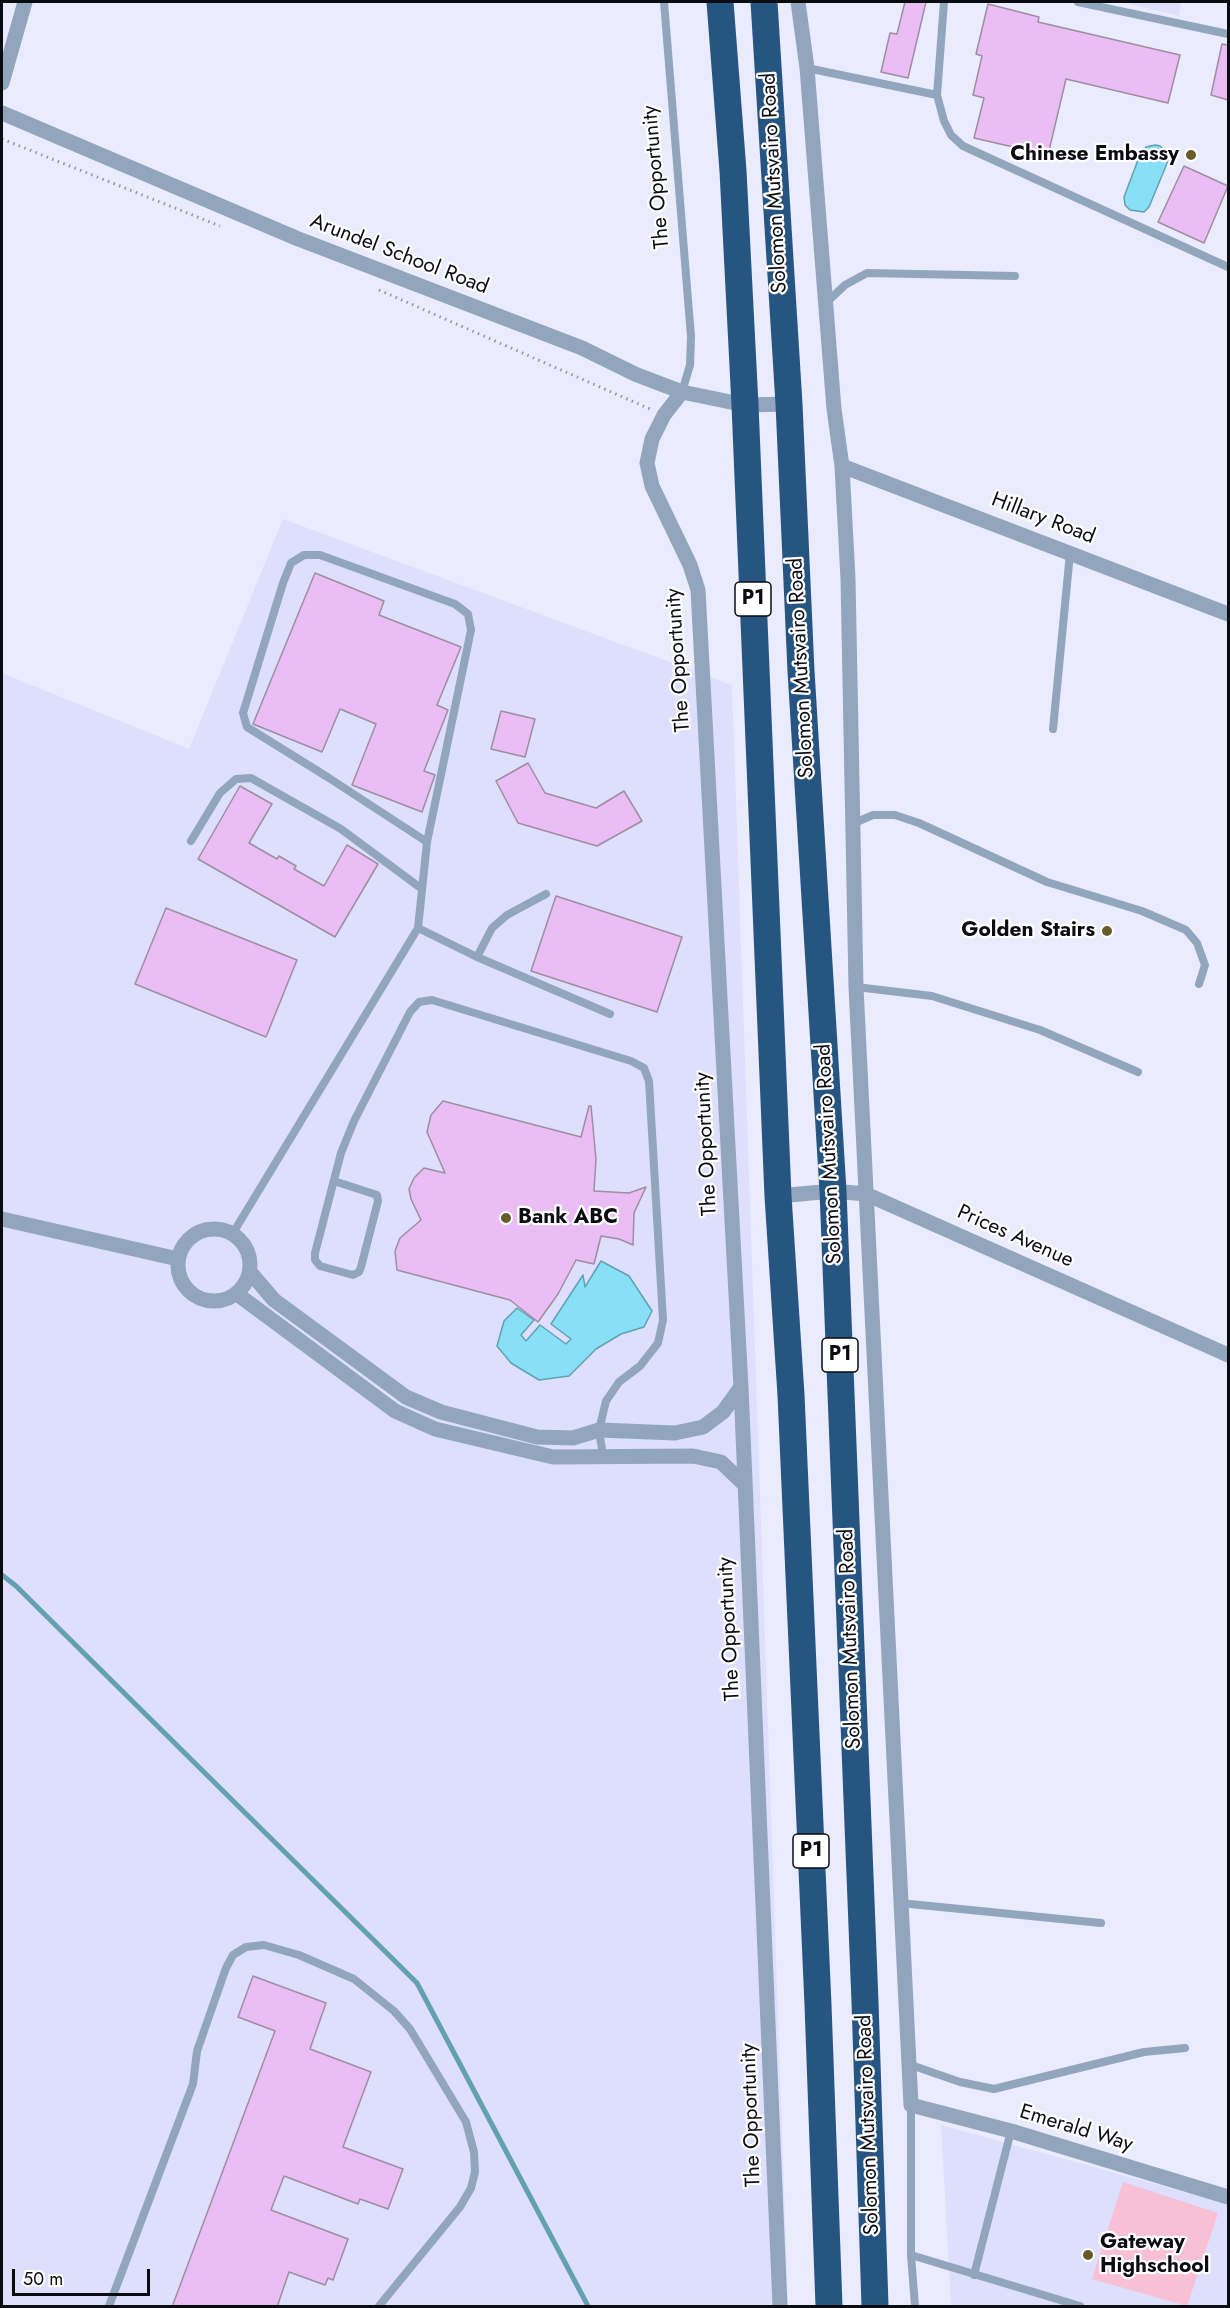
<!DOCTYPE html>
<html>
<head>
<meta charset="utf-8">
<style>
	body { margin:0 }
	#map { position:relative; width:1230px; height:2308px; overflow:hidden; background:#eaebfd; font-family:Jost,sans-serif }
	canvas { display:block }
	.frame { position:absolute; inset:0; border:3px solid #0b0b12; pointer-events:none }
	.scale { position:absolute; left:12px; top:2269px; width:138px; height:27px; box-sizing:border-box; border:3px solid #0b0b12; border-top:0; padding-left:8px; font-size:18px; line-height:21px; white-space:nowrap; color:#0b0b12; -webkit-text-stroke:4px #fff; paint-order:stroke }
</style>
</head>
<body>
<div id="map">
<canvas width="1230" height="2308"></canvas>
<div class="frame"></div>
<div class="scale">50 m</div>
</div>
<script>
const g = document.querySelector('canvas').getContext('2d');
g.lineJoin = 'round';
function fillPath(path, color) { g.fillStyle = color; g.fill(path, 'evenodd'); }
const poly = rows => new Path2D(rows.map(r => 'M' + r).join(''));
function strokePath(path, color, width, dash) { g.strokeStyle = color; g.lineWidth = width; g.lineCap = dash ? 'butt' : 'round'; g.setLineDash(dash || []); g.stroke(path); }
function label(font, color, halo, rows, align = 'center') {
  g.font = font + ' Jost,sans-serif'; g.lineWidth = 4.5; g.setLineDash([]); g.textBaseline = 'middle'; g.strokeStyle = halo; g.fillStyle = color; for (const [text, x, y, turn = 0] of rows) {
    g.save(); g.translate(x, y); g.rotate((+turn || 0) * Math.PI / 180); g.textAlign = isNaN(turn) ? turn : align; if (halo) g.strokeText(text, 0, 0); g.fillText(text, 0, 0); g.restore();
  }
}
fillPath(poly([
	[1121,2,1181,2,1179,16],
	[283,519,732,685,788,2306,2,2306,2,673,189,749],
	[941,2125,1228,2204,1228,2306,951,2306]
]), '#dedffd');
fillPath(poly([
	[1123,2182,1218,2213,1187,2306,1092,2279]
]), '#f7c0d5');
const water = poly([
	[1155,145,1160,146,1168,153,1168,161,1149,207,1144,212,1130,210,1125,205,1124,197,1141,152,1146,147,1155,145],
	[601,1261,629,1276,652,1311,644,1327,621,1334,596,1349,569,1376,539,1380,511,1363,497,1346,504,1321,517,1308,534,1320,521,1335,526,1341,540,1325,566,1344,571,1339,551,1324,583,1275,585,1287,601,1261]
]);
fillPath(water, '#88e0f7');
strokePath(water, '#62a0b2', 1.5);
strokePath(poly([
	[2,1575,16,1586,417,1983,588,2306]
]), '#62a0b2', 5);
const building = poly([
	[905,2,926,2,908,78,881,72,890,33,897,34,905,2],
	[988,4,1039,17,1038,22,1180,55,1168,103,1066,79,1048,155,974,138,984,98,973,95,982,56,976,54,988,4],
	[1222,44,1228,45,1228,100,1211,95,1222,44],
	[1184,166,1228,186,1204,243,1158,222,1184,166],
	[315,573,384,601,379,615,461,647,437,705,448,710,424,771,435,775,422,812,352,785,376,724,340,709,322,752,253,724,315,573],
	[501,711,535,719,525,757,491,749,501,711],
	[528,763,545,793,596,808,624,791,642,821,597,846,518,823,496,781,528,763],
	[240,786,272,804,249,843,277,859,279,856,296,866,294,869,324,886,347,845,378,864,335,937,198,859,240,786],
	[556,896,682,937,657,1012,531,971,556,896],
	[166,908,297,960,266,1037,135,984,166,908],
	[443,1101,581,1137,589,1106,591,1106,596,1159,594,1191,629,1193,646,1187,634,1213,633,1245,619,1239,601,1236,594,1264,576,1260,558,1294,538,1322,510,1300,397,1270,395,1251,400,1238,421,1220,411,1199,409,1189,414,1178,424,1168,445,1173,427,1132,431,1115,443,1101],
	[253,1976,326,2003,310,2049,371,2072,343,2147,403,2169,388,2209,360,2199,358,2204,284,2176,271,2210,348,2239,333,2280,328,2278,325,2285,289,2272,277,2307,172,2307,275,2031,238,2017,253,1976]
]);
fillPath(building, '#eabdf5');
strokePath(building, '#9d8ea0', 1.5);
strokePath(poly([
	[2,139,220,226],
	[379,290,650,409]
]), '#9596a3', 3, [1.5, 4.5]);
strokePath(poly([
	[664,2,691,337,690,365,682,392],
	[944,2,937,95,944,121,951,135,963,146,1228,267],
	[1078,2,1228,34],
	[807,68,937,95],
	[827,302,845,285,867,273,1015,276],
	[1053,729,1070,553],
	[852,824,873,815,895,815,919,823,1047,882,1142,911,1186,930,1197,943,1205,965,1199,984],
	[191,841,220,793,236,779,251,778,341,829,422,889],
	[418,928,477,957,610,1014],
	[477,957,492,928,507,915,546,894],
	[856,987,932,996,1040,1030,1138,1072],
	[334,1181,377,1195,378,1201,361,1267,359,1272,353,1275,320,1266,315,1260,315,1253,341,1153,354,1121,410,1012,419,1002,432,1000,631,1061,644,1068,649,1081,663,1320,658,1343,640,1366,619,1382,606,1401,599,1430,603,1456],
	[233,1233,418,928,427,842,471,630,468,614,455,604,320,555,304,555,291,563,283,583,243,713,247,727,329,778,427,842],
	[900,1903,1101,1923],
	[908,2064,960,2082,994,2089,1144,2052,1185,2048],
	[911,2105,911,2255,915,2306],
	[911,2255,1080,2306],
	[974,2275,1011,2131],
	[109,2306,193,2084,197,2051,226,1968,233,1955,246,1947,264,1945,299,1955,354,1979,394,2011,410,2029,466,2122,474,2152,475,2172,471,2188,460,2207,379,2306]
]), '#91a6bd', 8);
strokePath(poly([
	[798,2,807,68,834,409,842,466,848,579,856,987,911,2105,1011,2131,1228,2197],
	[2,83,25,2],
	[2,113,296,238,582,348,635,374,682,392,745,405,789,404],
	[682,392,664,415,652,439,647,463,652,486,690,565,698,590,741,1387,780,2306],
	[842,466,1228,614],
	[778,1196,833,1191,866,1194,1228,1355],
	[2,1219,178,1259],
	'178 1265a36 36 0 1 1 72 0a36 36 0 1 1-72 0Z',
	[250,1272,274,1300,406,1397,441,1412,537,1437,573,1438,599,1430,675,1433,703,1427,723,1412,741,1387],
	[237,1294,395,1411,435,1429,553,1457,693,1456,721,1462,745,1485]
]), '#91a6bd', 15);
strokePath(poly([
	[720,2,733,171,745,405,778,1196,791,1395,818,2005,829,2306],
	[764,2,789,404,801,671,833,1191,865,2002,875,2306]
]), '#275582', 27);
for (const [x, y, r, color] of [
	[1191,155,6,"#685d2a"],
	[1107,931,6,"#685d2a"],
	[506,1218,6,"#685d2a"],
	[1088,2255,6,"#685d2a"]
]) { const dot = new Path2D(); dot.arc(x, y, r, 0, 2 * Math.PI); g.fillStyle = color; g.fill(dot); strokePath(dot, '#fff', 2); }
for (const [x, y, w] of [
	[753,599,36],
	[840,1355,36],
	[811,1851,36]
]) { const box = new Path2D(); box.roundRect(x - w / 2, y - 17, w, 34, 4.5); g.fillStyle = '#fff'; g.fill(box); strokePath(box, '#0b0b12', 1.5); }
label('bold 20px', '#0b0b12', null, [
	["P1",753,599],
	["P1",840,1355],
	["P1",811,1851]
]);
label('bold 21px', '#0b0b12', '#fff', [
	["Chinese Embassy",1179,155],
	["Golden Stairs",1095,931],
	["Bank ABC",518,1218,"left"],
	["Gateway",1100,2243,"left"],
	["Highschool",1100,2267,"left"]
], 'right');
label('21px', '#0b0b12', '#fff', [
	["The Opportunity",657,177,-95],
	["Solomon Mutsvairo Road",775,183,-93],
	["Arundel School Road",399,255,21],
	["Hillary Road",1043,519,21],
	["The Opportunity",679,660,-94],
	["Solomon Mutsvairo Road",802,668,-93],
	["The Opportunity",707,1144,-93],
	["Solomon Mutsvairo Road",830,1154,-93],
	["Prices Avenue",1015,1237,24],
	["The Opportunity",730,1629,-93],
	["Solomon Mutsvairo Road",851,1639,-92],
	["The Opportunity",752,2115,-92],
	["Solomon Mutsvairo Road",869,2125,-92],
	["Emerald Way",1076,2129,17]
]);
</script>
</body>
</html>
